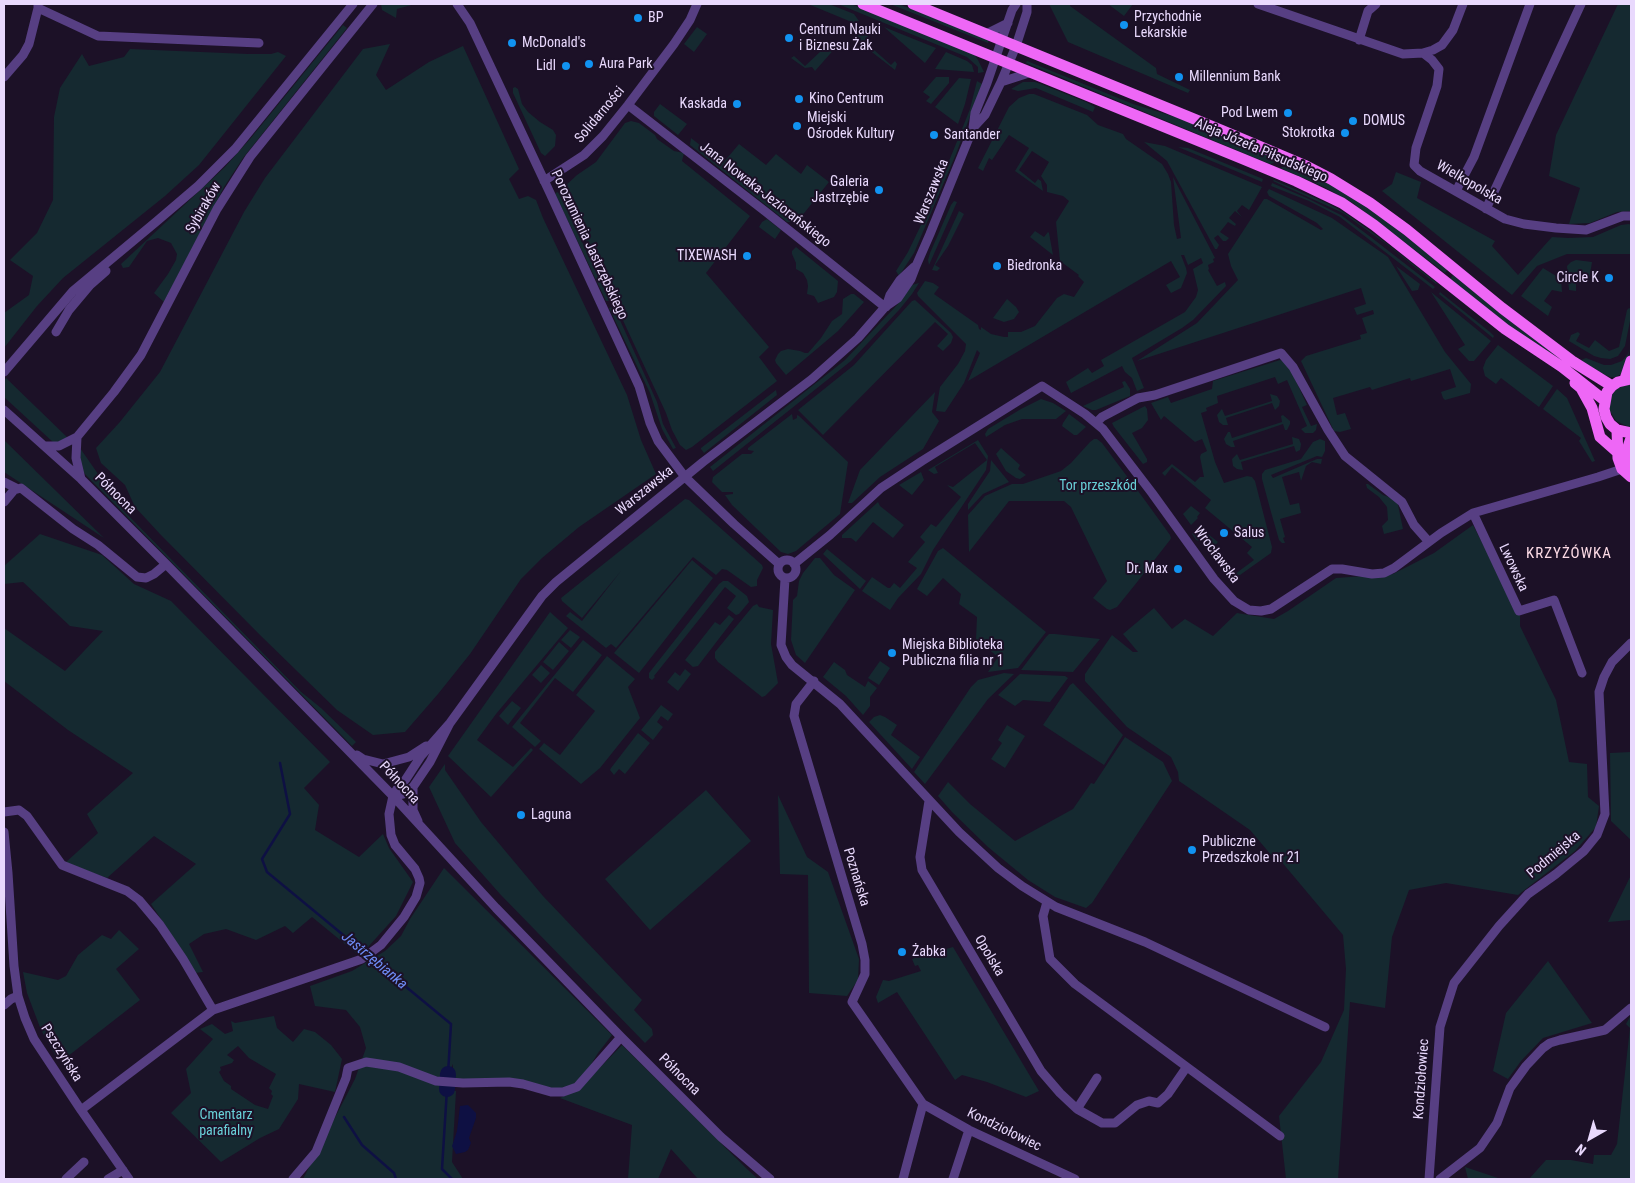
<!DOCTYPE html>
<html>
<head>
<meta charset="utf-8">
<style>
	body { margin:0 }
	#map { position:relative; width:1635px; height:1183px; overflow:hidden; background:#1c1127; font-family:"Roboto Condensed",sans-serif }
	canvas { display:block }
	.frame { position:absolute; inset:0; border:5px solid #e9d9fd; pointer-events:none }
	.north { position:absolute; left:1565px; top:1113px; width:50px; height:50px; -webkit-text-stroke:4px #1c1127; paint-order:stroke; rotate:218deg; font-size:14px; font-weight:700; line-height:20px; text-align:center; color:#e9d9fd }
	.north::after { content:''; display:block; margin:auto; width:18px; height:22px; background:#e9d9fd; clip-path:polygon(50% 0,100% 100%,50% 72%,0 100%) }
</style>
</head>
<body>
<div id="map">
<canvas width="1635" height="1183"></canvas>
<div class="frame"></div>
<div class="north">N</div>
</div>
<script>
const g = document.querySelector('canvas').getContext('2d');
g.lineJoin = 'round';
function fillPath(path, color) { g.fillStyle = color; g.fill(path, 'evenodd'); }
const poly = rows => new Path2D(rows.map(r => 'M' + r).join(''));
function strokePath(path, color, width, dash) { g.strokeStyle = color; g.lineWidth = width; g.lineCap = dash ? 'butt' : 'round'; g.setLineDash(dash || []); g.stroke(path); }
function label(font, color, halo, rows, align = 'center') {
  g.font = font + ' "Roboto Condensed",sans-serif'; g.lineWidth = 4; g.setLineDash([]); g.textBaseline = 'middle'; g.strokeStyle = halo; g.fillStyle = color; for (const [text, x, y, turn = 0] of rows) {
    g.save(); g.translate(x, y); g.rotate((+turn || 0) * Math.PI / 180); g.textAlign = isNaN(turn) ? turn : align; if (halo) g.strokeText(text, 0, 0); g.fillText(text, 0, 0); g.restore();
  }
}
fillPath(poly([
	[381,4,415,4,397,9,396,18,382,10],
	[808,4,829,4,854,14,859,21,854,23],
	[838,4,851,4,961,48,974,54,978,60,984,72,978,73,978,67,967,57],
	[890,4,899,4,989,40,988,43],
	[1049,4,1070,4,1070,6,1156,68,1157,74,1190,90,1188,93,1068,42],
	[1108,4,1133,4,1124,16],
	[1618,4,1631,4,1631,211,1617,212,1590,223,1569,224,1580,188,1549,176,1556,135],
	[343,25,347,28,243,158,224,187,164,302,154,293,168,274,176,260,177,254,171,243,158,238,147,241,129,267,123,268,121,264,225,167,250,139],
	[697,27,707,34,694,52,684,44],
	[884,27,936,48,925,63],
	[860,32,869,35,864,41,891,65,895,61,897,64,895,70,855,39,857,34],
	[831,41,837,46,815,71,812,67,805,68,791,58,794,56,805,66,821,51,824,46,820,45],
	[390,44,376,75,386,90,429,62,463,46,519,169,509,179,519,199,528,196,536,200,543,218,627,395,641,440,656,474,579,527,542,558,521,579,470,654,438,694,405,732,373,735,337,710,260,635,160,534,135,507,125,485,101,463,96,448,119,423,160,372,244,212,265,178,363,49],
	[130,49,248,54,271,54,278,52,286,56,199,165,165,196,63,278,37,306,4,348,4,313,29,295,33,276,10,260,37,233,53,200,54,117,60,88,82,54,89,66,124,57],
	[946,52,967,61,972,65,974,72,935,69],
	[1027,61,1133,104,1182,119,1280,160,1280,161,1270,164,1026,63],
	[936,77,949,77,949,83,931,104,926,101,930,97,923,92],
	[959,78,971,79,965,104,958,124,935,107],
	[977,81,982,84,956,154,914,253,899,276,896,271,908,252,933,200,958,139,970,109],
	[1023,82,1035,82,1041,84,1086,102,1095,107,1093,112,1036,88,1018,91,1011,89],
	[515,87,518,89,522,104,528,112,540,122,553,130,556,135,555,146,545,156,541,153,513,93,513,88],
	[1029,94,1034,94,1087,115,1098,125,1123,134,1126,139,1162,164,1168,174,1171,182,1174,225,1177,239,1181,238,1173,177,1215,258,1213,259,1214,262,1208,265,1209,269,1208,270,1217,286,1225,282,1226,286,1193,320,1182,328,1132,358,1144,388,1137,391,1132,378,1125,372,1122,366,1071,393,1066,382,1088,368,1092,373,1104,366,1101,360,1185,312,1196,297,1198,290,1193,269,1203,263,1201,258,1188,265,1184,255,1181,255,1186,268,1187,273,1181,288,1171,293,1166,285,1180,277,1171,261,968,381,980,353,977,350,964,383,945,412,936,411,940,387,958,364,965,351,966,344,918,296,917,293,925,281,933,283,939,287,934,294,978,325,979,329,981,330,981,327,991,334,1004,337,1008,337,1008,332,1021,332,1035,326,1057,298,1064,294,1074,297,1084,282,1078,276,1079,275,1060,261,1056,222,1069,201,1063,196,1047,192,1047,185,1041,176,1049,162,1032,151,1019,170,1035,183,1038,179,1041,181,1043,191,1015,171,1029,148,1009,135,992,160,989,158,983,171,978,168,1009,107,1019,98],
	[660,104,687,124,678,135,654,116,654,112],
	[631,121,639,123,655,135,657,139,674,151,684,153,682,161,750,216,706,273,769,347,759,357,777,381,692,447,686,450,680,445,672,430,666,413,562,189,577,175,596,162,625,123],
	[691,138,723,163,739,144,766,165,776,154,801,174,807,165,829,182,797,222,787,222,690,145],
	[1144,142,1165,146,1262,187,1249,210,1242,205,1237,211,1242,217,1235,211,1229,218,1236,224,1235,226,1228,222,1220,232,1229,238,1226,241,1223,241,1218,235,1214,238,1219,245,1217,249,1215,249,1167,161],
	[1178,147,1188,148,1263,179,1262,182],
	[1290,164,1305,170,1363,203,1448,269,1445,273,1353,203,1324,187,1280,168],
	[1396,172,1421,182,1417,198,1495,241,1492,246,1518,275,1552,237,1568,238,1593,237,1621,225,1629,224,1631,225,1631,254,1567,254,1537,266,1512,295,1382,191,1392,184],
	[1274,180,1329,204,1345,213,1373,233,1437,283,1436,284,1389,246,1343,213,1273,181],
	[1272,183,1309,199,1341,215,1372,238,1435,287,1433,289,1340,217,1309,201,1271,186],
	[1269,189,1332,218,1388,257,1445,352,1471,384,1470,393,1445,400,1443,398,1441,392,1456,387,1450,369,1411,381,1410,378,1372,390,1370,387,1333,398,1337,415,1345,413,1351,429,1340,432,1334,431,1301,361,1306,356,1361,339,1360,335,1367,333,1362,318,1374,314,1373,310,1357,315,1354,308,1366,304,1361,288,1137,361,1197,323,1238,280,1231,266,1228,254,1264,199,1267,199,1321,230,1323,229,1317,223,1269,196,1267,192],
	[557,192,559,193,610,301,606,301,555,194],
	[954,201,957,202,929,265,928,260,930,253,951,205],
	[959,211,964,214,948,246,935,265,940,268,937,271,932,270],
	[767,219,781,230,775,239,759,227,762,222],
	[1035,231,1044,237,1048,232,1049,233,1053,255,1030,237],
	[796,247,838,281,837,292,834,297,818,303,814,296,807,294,808,286,807,280,803,273,796,269,796,263,792,254,792,251],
	[1576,260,1592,262,1589,281,1576,281,1576,291,1569,290,1567,266,1571,262],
	[1396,266,1420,284,1418,290,1412,291],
	[1543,268,1561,279,1562,292,1552,290,1544,301,1552,307,1548,316,1521,296],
	[1453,275,1518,327,1565,362,1536,347,1450,279],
	[919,283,912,294,899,310,851,361,713,471,710,467,845,360,897,305,912,285],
	[1431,292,1491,341,1474,361,1469,361,1458,349,1465,345],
	[1440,292,1490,332,1494,336,1493,338,1439,294],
	[851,294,854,294,864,302,838,331,786,375,776,363,775,360,778,354,781,351,788,349,800,351,805,353,808,353,821,338,832,321,842,314,843,299],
	[1007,299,1016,307,1019,312,1014,319,1004,322,993,318],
	[915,300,951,333,953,337,951,343,943,351,937,346,948,334,935,322,823,435,798,410,854,365,912,301],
	[614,307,657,402,663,424,676,448,673,449,662,429,650,393,609,308],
	[1629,308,1631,309,1631,316,1625,346,1618,356,1610,359,1601,358,1594,356,1569,341,1571,335,1578,332,1580,334,1576,341,1589,348,1595,340,1609,351,1619,347,1627,310],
	[1498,345,1553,386,1539,407,1501,378,1496,384,1485,376,1483,368,1486,360],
	[1630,348,1626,366,1621,374,1616,377,1610,377,1603,374,1581,360,1586,358,1604,365,1611,365,1622,361,1628,354],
	[1280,360,1287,363,1290,368,1307,405,1302,407,1311,426,1317,424,1316,430,1313,433,1305,433,1301,429,1307,426,1287,380,1278,384,1275,377,1217,396,1218,403,1206,408,1207,411,1201,413,1215,462,1224,483,1247,476,1252,477,1255,481,1272,547,1271,553,1240,575,1231,577,1254,560,1247,553,1252,547,1205,508,1211,500,1172,467,1165,476,1162,473,1172,464,1195,482,1200,477,1204,477,1200,457,1201,454,1207,451,1202,439,1195,442,1164,416,1161,420,1151,403,1168,397,1171,403,1212,389,1213,381],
	[6,378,69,439,54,443,4,397,4,381],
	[1125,381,1130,389,1130,396,1096,410,1092,410,1083,406,1124,387,1122,382],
	[1631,384,1631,426,1629,427,1616,421,1609,409,1610,397,1614,392,1619,387],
	[1557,389,1567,398,1595,461,1592,462,1579,441,1581,438,1543,409],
	[776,390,777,395,704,453,701,449,701,448],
	[935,392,932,412,939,421,923,449,880,477,852,503,848,503,860,470],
	[1270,394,1277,396,1280,401,1279,406,1275,410,1272,403,1226,418,1228,425,1223,425,1219,422,1217,415,1221,410,1222,409,1225,416,1272,401],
	[1041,399,1053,403,1066,411,1056,419,1022,419,1005,425,986,437,985,434,988,429,1021,409],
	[1145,406,1147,409,1148,420,1142,428,1132,433,1147,459,1147,462,1143,464,1114,427,1112,423],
	[792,414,793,420,797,418,797,415,799,416,848,462,840,514,796,551,788,554,781,552,732,505,725,495,733,494,733,492,722,492,712,482,713,477,742,454,751,454,754,451,748,450,748,448],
	[1069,414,1086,427,1077,435,1074,435,1062,426,1063,423],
	[1283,415,1290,421,1290,424,1287,430,1285,430,1283,424,1233,441,1235,447,1231,447,1226,444,1224,439,1228,432,1230,432,1232,438,1282,422,1281,416],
	[1292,437,1299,439,1301,444,1300,450,1296,452,1294,446,1241,462,1243,470,1237,469,1233,466,1232,459,1237,454,1240,460,1293,444],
	[1094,439,1097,439,1102,443,1144,499,1170,535,1171,538,1170,540,1134,586,1117,607,1110,610,1107,609,1093,598,1107,581,1071,507,1064,501,1009,501,969,552,968,515,985,496,1012,484,1023,484,1061,471,1071,463,1090,442],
	[1320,439,1325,441,1325,451,1322,457,1317,456,1271,475,1273,478,1317,459,1322,459,1321,464,1312,462,1306,466,1301,481,1299,472,1282,477,1290,505,1299,503,1301,513,1280,519,1285,537,1283,538,1285,543,1282,543,1279,540,1271,512,1262,479,1262,474,1265,470,1301,459,1313,442],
	[4,440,104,538,4,472],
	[978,440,988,456,986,470,933,550,921,574,898,598,890,610,862,591,872,577,888,588,890,588,894,583,900,588,917,568,908,562,925,542,920,537,931,524,936,527,961,497,947,485,953,487,987,460,975,443,935,467,938,473,934,474,928,470],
	[80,448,123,510,300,691,321,708,356,742,352,746,81,470,79,463],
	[1001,448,1020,465,1018,469,1026,475,1020,479,1016,478,1006,471,996,454],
	[991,460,1009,482,983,494,968,510,968,504,990,471],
	[921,472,924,480,912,495,899,485],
	[1366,484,1368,484,1383,495,1397,500,1403,529,1384,534,1382,526,1388,520,1387,507,1379,497,1367,488],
	[685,499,689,500,762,565,763,568,757,580,757,586,751,587,727,570,722,569,716,575,693,557,616,648,611,644,606,648,566,616,570,612,582,621,621,571,582,618,562,601,561,598],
	[878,502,880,506,904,525,893,538,873,522,856,542,851,538,842,538,842,535],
	[1191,506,1200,513,1197,517,1198,518,1191,525,1183,514],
	[1473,525,1520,616,1520,626,1556,700,1569,762,1587,764,1588,797,1599,806,1596,827,1575,851,1518,895,1446,883,1409,890,1392,937,1385,1008,1350,1002,1338,1179,1286,1179,1279,1116,1321,1062,1344,1010,1346,969,1343,935,1275,854,1272,856,1250,830,1179,781,1178,772,1171,757,1127,727,1085,681,1085,674,1112,635,1133,652,1138,652,1123,634,1154,608,1172,629,1185,619,1213,636,1237,613,1274,619,1288,611,1336,578,1393,574,1434,553],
	[1198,526,1218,542,1210,551,1202,539,1199,541,1196,540,1192,534],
	[40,534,102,555,134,584,171,601,330,762,304,788,319,805,315,830,359,857,383,834,389,848,413,882,396,916,368,947,356,953,312,917,293,933,285,926,256,940,226,929,204,934,189,944,203,972,195,973,183,952,151,904,196,864,154,836,107,878,65,863,98,833,87,814,133,773,68,730,4,681,4,628,65,671,103,631,70,626,23,582,4,584,4,566],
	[943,548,1046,632,1018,668,988,672,998,657,976,639,977,617,959,604,961,594,943,578,927,596,917,589,938,551],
	[827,549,866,581,860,589,823,554],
	[815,558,820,558,834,575,855,590,805,663,796,655,791,640,793,600,797,596,799,581,803,573],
	[692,560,713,578,639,673,614,653],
	[723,581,728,581,747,596,749,602,739,614,736,615,727,608,736,596,725,587,654,676,655,677,652,680,649,678,649,673,719,584],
	[757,604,759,607,773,610,771,644,778,683,765,696,762,697,718,662,715,658,715,652,753,606],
	[550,612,568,628,496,714,477,740,513,767,531,748,533,750,491,797,448,756],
	[729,615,734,619,698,666,693,667,685,660,715,622,720,625],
	[570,630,580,637,571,648,561,640],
	[1055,634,1100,639,1073,672,1021,670,1046,637,1049,634],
	[583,640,602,655,573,692,555,678,520,723,541,741,535,747,512,727],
	[559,642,569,651,553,670,543,662],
	[607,656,635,679,628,687,640,718,600,768,581,784,539,749,544,743,560,755,595,711,576,695],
	[880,661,890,668,879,685,868,678],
	[834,662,845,670,847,675,865,687,868,681,877,688,870,697,870,706,863,715,846,696,823,677],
	[541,665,550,673,541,683,532,675],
	[685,669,691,674,678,691,667,682,675,672,680,676],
	[1004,673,1014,674,988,699,925,784,914,772,971,687,978,680],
	[1020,674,1065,676,1068,678,1050,702,1023,700,1015,706,998,695],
	[1073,683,1123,735,1104,765,1043,725,1070,685],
	[512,701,521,708,508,725,499,716],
	[661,705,673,714,668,721,661,716,657,722,663,727,653,740,641,730],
	[880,715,885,717,897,725,891,735,920,757,912,769,869,722,874,717],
	[1007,725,1025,736,1005,768,991,759,1002,743,998,740],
	[638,733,650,743,625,774,619,769,614,775,610,770,611,768],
	[1125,737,1163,762,1172,781,1092,903,1086,908,1055,897,1028,880,988,847,952,812,938,796,948,782,970,804,1015,841,1073,809,1091,783,1094,784],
	[1631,752,1631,840,1611,821,1610,753],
	[445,764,445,770,481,822,543,896,642,1000,634,1010,652,1029,653,1035,645,1043,500,894,455,843,429,787],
	[706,790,751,841,650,930,605,879],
	[778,795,807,857,828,872,859,959,858,980,847,996,809,993,808,875,780,874],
	[444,868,612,1035,598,1053,587,1071,574,1086,558,1089,453,1078,453,1064,442,1088,456,1091,452,1162,463,1179,303,1179,355,1079,366,1048,360,1027,346,1010,315,1006,310,986,352,971,385,951,401,936,410,919],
	[1631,875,1631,920,1608,922],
	[119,930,139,949,116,969,140,1000,63,1060,55,1055,41,1030,27,993,23,972,58,980,66,976,78,955,102,935,111,939],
	[953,947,1039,1091,1026,1097,987,1082,962,1075,955,1080,897,992,878,1003,876,997,883,980,889,981,921,971,918,965,915,966,912,959],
	[1548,961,1592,1023,1543,1038,1521,1061,1508,1079,1493,1071,1506,1013],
	[1631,1015,1631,1179,1529,1179,1546,1160,1571,1160,1593,1164,1594,1155,1611,1155,1617,1144,1630,1028,1626,1024],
	[274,1016,277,1028,293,1042,304,1029,315,1032,331,1045,342,1059,335,1092,299,1084,298,1099,279,1129,260,1138,221,1162,171,1113,191,1093,186,1069,213,1039,200,1029,212,1024,225,1034,233,1031,231,1021,235,1023],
	[238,1046,249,1058,276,1074,269,1088,272,1091,271,1094,273,1096,268,1109,255,1105,231,1089,231,1086,224,1081,219,1072,221,1070,220,1067,232,1063,234,1060,227,1055],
	[622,1045,747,1169,758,1179,698,1179,671,1149,658,1179,628,1179,632,1125,560,1098,579,1089],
	[1465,1167,1501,1179,1468,1179]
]), '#152930');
fillPath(poly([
	[468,1105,476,1113,476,1118,469,1138,471,1143,468,1150,465,1152,456,1154,452,1146,457,1131,460,1106]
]), '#0e1043');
strokePath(poly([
	[280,763,290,814,262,859,267,872,451,1024,448,1074],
	[447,1089,442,1169,452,1179],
	[344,1117,362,1145,394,1173,396,1179]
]), '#0e1043', 2.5);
strokePath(poly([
	[447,1089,448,1074]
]), '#0e1043', 16);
strokePath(poly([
	[457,4,470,23,550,193,639,386,650,423,658,441,685,477,734,524,779,564],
	[1258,4,1403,54,1423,53,1433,50,1442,45,1453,30,1463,4],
	[38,8,98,36,259,43],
	[986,34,1008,23],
	[1359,40,1368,11,1376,4],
	[1423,53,1432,60,1439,69,1437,86,1416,148,1414,165,1420,171,1505,219,1524,224,1556,228,1586,230,1623,216,1631,216],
	[4,77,23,55,29,44,38,8,38,4],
	[1001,82,1032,72],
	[628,105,766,212,885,307],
	[973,128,985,115,1001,82,1016,46,1027,12,1027,4],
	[544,181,584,155,603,136,628,105,674,44,690,20,697,4],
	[1456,191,1474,157,1530,4],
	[1486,209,1581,4],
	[886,307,890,295,900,280,914,267],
	[56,332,69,310,90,285,106,271],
	[4,372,73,291,157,221,198,186,235,149,353,4],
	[4,410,81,479,166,564,393,796,496,908,621,1037,721,1137,770,1179],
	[1096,423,1102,417,1138,398,1155,395,1281,353,1293,367,1328,430,1345,456,1402,502,1414,525,1429,542],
	[77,437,76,458,81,479],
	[45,446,59,446,77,437,114,392,141,355,217,209,250,157,373,4],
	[4,482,16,488],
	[4,502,14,490,21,488,73,529,98,545,137,577,146,578,154,574,166,564],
	[1473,513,1519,611,1554,600,1582,673],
	'778 569a9 9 0 1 1 18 0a9 9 0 1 1-18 0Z',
	[794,564,830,535,881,488,922,461,1042,386,1085,414,1103,429,1152,493,1214,579,1234,601,1249,610,1261,611,1271,609,1332,569,1342,569,1372,574,1384,573,1394,568,1441,533,1473,513,1598,477,1622,469],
	[785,579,781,645,786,657,792,665,840,704,959,832,998,868,1022,886,1056,907,1145,942,1325,1027],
	[814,681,796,704,794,716,862,944,865,960,865,974,852,1002,923,1104,969,1130,1075,1179],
	[450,723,430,762,413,787,403,794,393,796,397,789,406,779,421,756,450,723,542,596,556,582,703,462,812,379,858,338,885,307,898,298,911,279,916,266,930,234,973,128,975,113,987,83,1012,10,1016,4],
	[357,755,363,759,383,764,409,757,426,746],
	[413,787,413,810,418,821],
	[929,801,920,857,922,870,1041,1071,1060,1093,1077,1109,1102,1123,1115,1123,1137,1105,1149,1101,1158,1103,1168,1094,1186,1068],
	[4,812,19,810,27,816,62,865,127,891,139,900,160,925,183,959,213,1010],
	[4,832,8,873,14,966,18,996,25,1018,34,1039,81,1110,129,1179],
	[1047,902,1043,916,1050,959,1075,984,1280,1136],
	[4,1005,11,999,18,996],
	[1077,1109,1097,1078],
	[81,1110,213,1010,362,959,381,945,404,917,416,897,420,883,419,878,415,869,395,845,391,835,389,814,393,796],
	[66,1179,84,1162],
	[108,1179,123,1170],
	[293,1179,316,1152,346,1078,348,1068,366,1062,373,1063,399,1067,436,1081,463,1083,509,1082,523,1084,551,1092,563,1092,577,1087,621,1037],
	[903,1179,923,1104],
	[953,1179,969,1130],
	[1429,1179,1440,1027,1454,983,1499,926,1528,894,1556,874,1584,851,1597,835,1605,814,1599,692,1604,677,1612,662,1631,643],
	[1440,1179,1480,1148,1497,1123,1510,1088,1526,1066,1543,1048,1550,1043,1560,1040,1605,1030,1631,1008]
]), '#573f83', 9);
strokePath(poly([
	[863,4,1243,159,1296,181,1342,203,1374,225,1505,329,1562,367,1604,400],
	[913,4,1221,130,1304,165,1331,179,1370,203,1407,230,1502,308,1572,361,1612,386],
	[1625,379,1631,361],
	[1631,379,1618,382,1612,386,1607,392,1604,409,1606,417,1610,424,1617,430,1631,433],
	[1575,383,1581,388,1592,408,1600,437,1617,452],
	[1617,430,1618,458,1622,469,1631,477],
	[1631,438,1627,450,1629,462,1631,466]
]), '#ee67f6', 11);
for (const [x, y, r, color] of [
	[638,18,5,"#1193f1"],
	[1124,25,5,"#1193f1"],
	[789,38,5,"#1193f1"],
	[512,43,5,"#1193f1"],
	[589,64,5,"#1193f1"],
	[566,66,5,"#1193f1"],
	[1179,77,5,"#1193f1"],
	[799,99,5,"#1193f1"],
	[737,104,5,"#1193f1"],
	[1288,113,5,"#1193f1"],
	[1353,121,5,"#1193f1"],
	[797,126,5,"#1193f1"],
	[1345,133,5,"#1193f1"],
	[934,135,5,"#1193f1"],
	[879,190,5,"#1193f1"],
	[747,256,5,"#1193f1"],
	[997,266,5,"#1193f1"],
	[1609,278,5,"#1193f1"],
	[1224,533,5,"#1193f1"],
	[1178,569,5,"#1193f1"],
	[892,653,5,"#1193f1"],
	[521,815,5,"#1193f1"],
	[1192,850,5,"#1193f1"],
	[902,952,5,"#1193f1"]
]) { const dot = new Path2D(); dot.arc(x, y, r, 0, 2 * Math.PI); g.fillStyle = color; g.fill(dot); strokePath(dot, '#1c1127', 2); }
label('14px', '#e9d9fd', '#1c1127', [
	["Przychodnie",1134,17],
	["Lekarskie",1134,33],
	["BP",648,18],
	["Centrum Nauki",799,30],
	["i Biznesu Żak",799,46],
	["McDonald's",522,43],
	["Aura Park",599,64],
	["Lidl",556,66,"right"],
	["Millennium Bank",1189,77],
	["Kino Centrum",809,99],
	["Kaskada",727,104,"right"],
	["Pod Lwem",1278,113,"right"],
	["Miejski",807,118],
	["Ośrodek Kultury",807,134],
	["DOMUS",1363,121],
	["Stokrotka",1335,133,"right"],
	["Santander",944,135],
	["Galeria",869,182,"right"],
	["Jastrzębie",869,198,"right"],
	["TIXEWASH",737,256,"right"],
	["Biedronka",1007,266],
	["Circle K",1599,278,"right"],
	["Salus",1234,533],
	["Dr. Max",1168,569,"right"],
	["Miejska Biblioteka",902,645],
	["Publiczna filia nr 1",902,661],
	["Laguna",531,815],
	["Publiczne",1202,842],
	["Przedszkole nr 21",1202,858],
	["Żabka",912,952]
], 'left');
label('14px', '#e9d9fd', '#1c1127', [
	["Solidarności",600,115,-50],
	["Aleja Józefa Piłsudskiego",1261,151,23],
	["Wielkopolska",1469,183,30],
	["Warszawska",932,192,-68],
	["Jana Nowaka-Jeziorańskiego",765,195,38],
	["Sybiraków",204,208,-60],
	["Porozumienia Jastrzębskiego",589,245,65],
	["Warszawska",645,491,-39],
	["Północna",115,494,45],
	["Wrocławska",1216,555,53],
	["Lwowska",1513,568,65],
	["Północna",399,783,47],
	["Podmiejska",1554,855,-40],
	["Poznańska",856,877,73],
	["Opolska",989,956,59],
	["Pszczyńska",61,1053,58],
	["Północna",679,1075,45],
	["Kondziołowiec",1422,1079,-86],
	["Kondziołowiec",1004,1130,26]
]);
label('14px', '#69d1d9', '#1c1127', [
	["Tor przeszkód",1098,486],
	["Cmentarz",226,1115],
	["parafialny",226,1131]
]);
g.letterSpacing = '1px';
label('15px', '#fddbe6', '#1c1127', [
	["KRZYŻÓWKA",1569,554]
]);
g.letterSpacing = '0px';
label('italic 15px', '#6e8cf6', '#1c1127', [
	["Jastrzębianka",374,961,40]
]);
</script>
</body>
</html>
